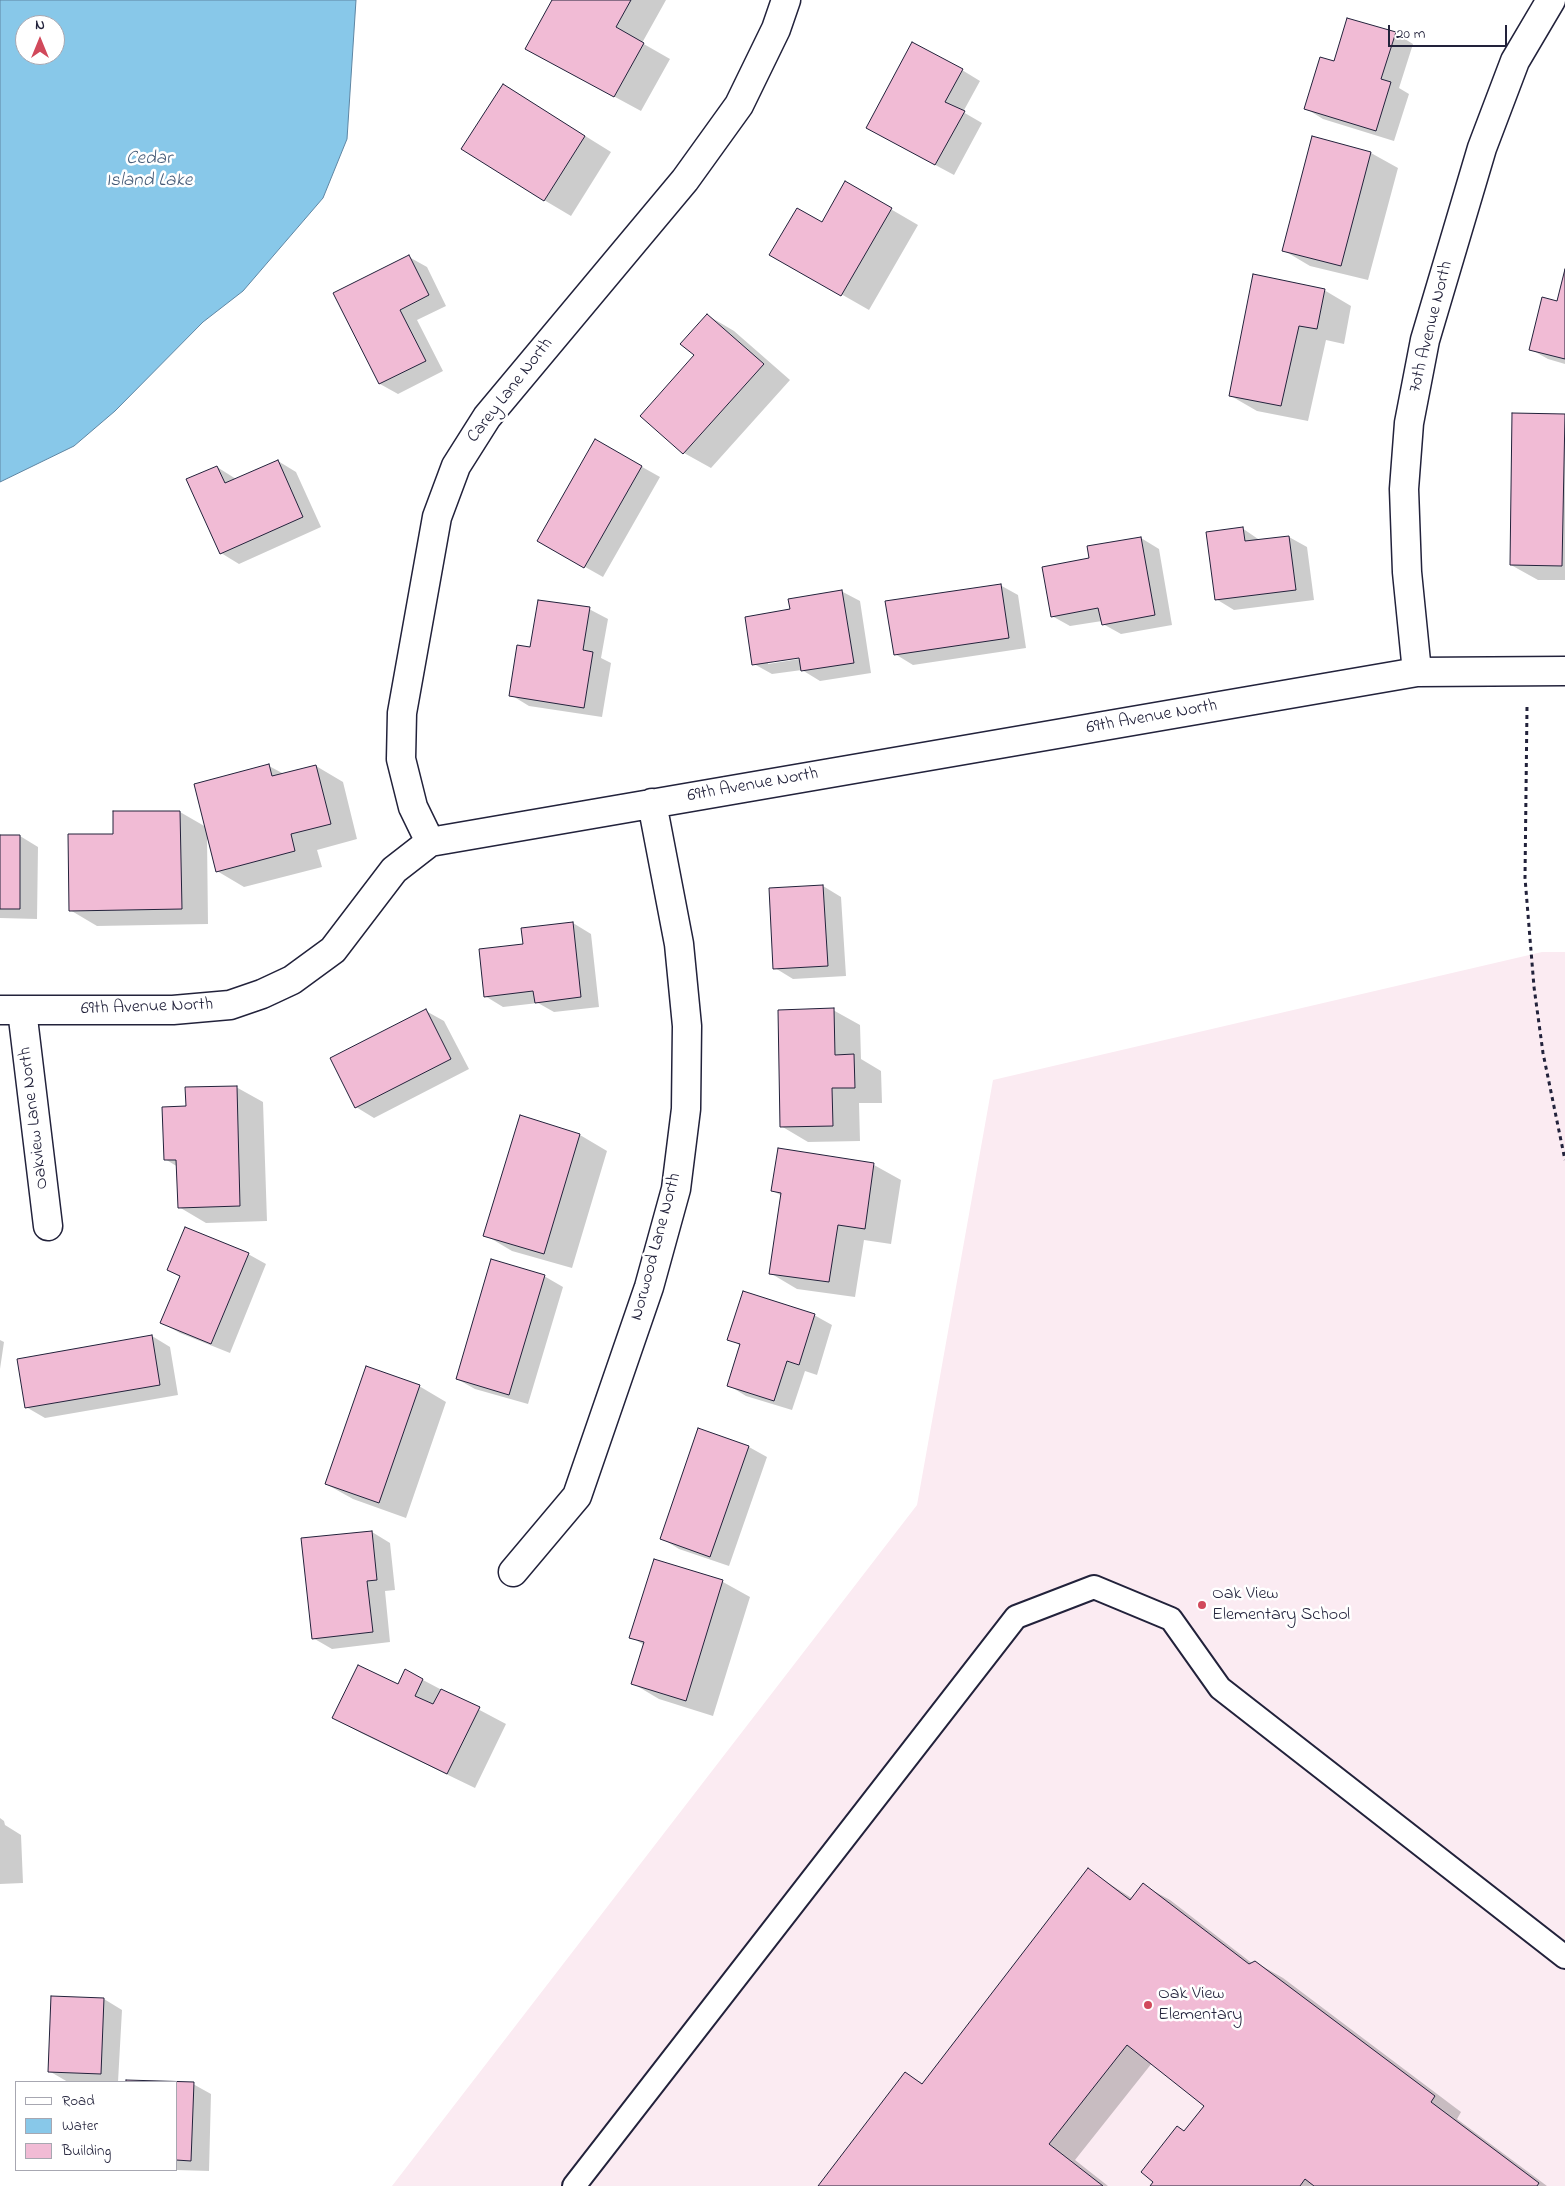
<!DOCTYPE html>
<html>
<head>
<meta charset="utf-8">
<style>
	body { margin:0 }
	#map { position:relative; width:1565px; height:2186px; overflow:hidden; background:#fff; font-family:"Indie Flower",sans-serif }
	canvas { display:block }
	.legend { position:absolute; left:15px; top:2081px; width:162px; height:90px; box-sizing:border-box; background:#fff; border:1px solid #a7a7b1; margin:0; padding:6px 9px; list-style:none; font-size:15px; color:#22223b }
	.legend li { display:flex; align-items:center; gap:10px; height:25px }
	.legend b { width:25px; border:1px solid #a7a7b1 }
	.north { position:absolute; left:15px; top:15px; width:50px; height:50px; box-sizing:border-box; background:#fff; border:1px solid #a7a7b1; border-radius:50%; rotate:0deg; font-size:14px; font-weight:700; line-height:20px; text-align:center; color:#22223b }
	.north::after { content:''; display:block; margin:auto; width:18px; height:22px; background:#d1495b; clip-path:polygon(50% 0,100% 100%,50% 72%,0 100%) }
	.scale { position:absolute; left:1388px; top:25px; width:119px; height:22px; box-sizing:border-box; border:2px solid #22223b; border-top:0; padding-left:6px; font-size:15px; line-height:18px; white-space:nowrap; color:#22223b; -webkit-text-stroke:4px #fff; paint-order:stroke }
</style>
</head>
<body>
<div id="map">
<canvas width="1565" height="2186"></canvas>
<ul class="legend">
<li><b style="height:6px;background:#fff"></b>Road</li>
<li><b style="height:14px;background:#88c8e9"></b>Water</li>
<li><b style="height:14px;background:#f1bbd5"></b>Building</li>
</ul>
<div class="north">N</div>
<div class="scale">20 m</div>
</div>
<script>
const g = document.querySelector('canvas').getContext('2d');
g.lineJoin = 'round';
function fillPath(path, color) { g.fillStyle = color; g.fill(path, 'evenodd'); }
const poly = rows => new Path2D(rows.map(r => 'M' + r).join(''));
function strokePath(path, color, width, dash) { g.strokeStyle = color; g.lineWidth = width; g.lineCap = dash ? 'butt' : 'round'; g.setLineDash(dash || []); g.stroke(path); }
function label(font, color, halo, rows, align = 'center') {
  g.font = font + ' "Indie Flower",sans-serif'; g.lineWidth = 5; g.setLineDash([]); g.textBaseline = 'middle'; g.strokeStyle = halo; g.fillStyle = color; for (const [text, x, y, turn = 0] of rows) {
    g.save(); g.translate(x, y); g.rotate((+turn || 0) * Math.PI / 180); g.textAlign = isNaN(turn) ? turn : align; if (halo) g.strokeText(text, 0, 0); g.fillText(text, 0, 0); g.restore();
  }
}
fillPath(poly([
	[1542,952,1565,952,1565,2186,392,2186,917,1505,993,1080]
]), '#fbebf2');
const water = poly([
	[0,0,356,0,347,139,323,198,243,291,203,322,115,411,74,446,0,482,0,0],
	[25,25,55,25,55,55,25,55,25,25]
]);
fillPath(water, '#88c8e9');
strokePath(water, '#5f86a3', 1);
fillPath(poly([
	[554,0,666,0,642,43,670,59,641,111,554,64],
	[1395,33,1413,44,1399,88,1409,94,1394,141,1323,119,1305,108,1335,62],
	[962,70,980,81,963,112,982,123,954,175,885,138],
	[503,85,611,152,571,216,544,200],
	[1371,153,1398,168,1368,280,1310,266,1283,250],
	[846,183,918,225,869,310,771,254,822,224],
	[409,257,427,267,446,306,417,320,443,371,398,394,380,384],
	[1565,274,1565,364,1548,359,1530,349,1558,302],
	[1324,290,1351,306,1344,344,1326,340,1308,421,1257,411,1231,396],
	[707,315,734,331,790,380,711,468,684,453,696,355],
	[1514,414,1565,415,1565,580,1538,580,1511,565],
	[596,441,660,477,603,577,539,541],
	[278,461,296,472,321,527,239,564,221,553,217,467,236,479],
	[1242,528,1261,541,1289,537,1307,547,1314,600,1234,610,1216,599],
	[1141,538,1159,549,1172,625,1121,634,1103,624,1102,621,1070,626,1052,616,1091,559],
	[1000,585,1018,595,1026,648,913,665,895,654],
	[841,591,860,601,871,673,820,681,802,670,772,674,754,664,791,610],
	[805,655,806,658,768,664,768,661],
	[589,609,608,619,601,658,611,663,602,717,529,706,511,695,532,648],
	[269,766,284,774,316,766,343,782,357,839,317,850,322,867,244,887,217,871,207,837,208,924,97,926,70,910,114,835,114,812,180,812,206,827],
	[0,836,20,836,38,847,37,919,0,918],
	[823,886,841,897,846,976,793,979,775,968,771,890],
	[573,923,591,934,599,1007,554,1012,538,1003,503,1007,485,996],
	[833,1010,860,1025,861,1059,881,1071,882,1103,859,1103,860,1141,808,1142,781,1126],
	[426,1011,444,1021,469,1069,374,1118,356,1107],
	[236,1087,263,1102,267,1221,206,1223,179,1207,178,1167,165,1159,187,1107],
	[521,1117,580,1135,607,1151,572,1268,512,1251,485,1235],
	[779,1150,874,1165,901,1180,891,1244,864,1240,855,1297,797,1289,770,1273,782,1196,773,1191],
	[248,1254,266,1264,230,1353,180,1333,162,1323,180,1277,168,1270],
	[544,1276,563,1287,528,1404,475,1389,457,1379],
	[814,1315,832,1325,817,1375,805,1371,792,1410,746,1396,728,1385,741,1346,729,1339],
	[152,1336,170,1347,178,1395,45,1418,26,1407],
	[0,1340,4,1342,0,1369],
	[419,1386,446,1402,406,1518,353,1499,326,1484],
	[749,1447,767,1457,729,1566,679,1549,661,1538],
	[372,1532,390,1543,395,1590,385,1591,390,1642,332,1649,313,1638],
	[655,1560,723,1582,750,1597,713,1716,659,1699,632,1683,644,1645,631,1637],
	[406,1671,506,1724,475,1788,361,1733,334,1718,399,1686],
	[0,1818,4,1821,5,1825,21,1835,23,1883,0,1884],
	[1088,1870,1133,1899,1143,1885,1170,1900,1253,1964,1255,1962,1283,1978,1461,2112,1457,2119,1547,2186,1151,2186,1185,2132,1206,2106,1152,2063,1075,2160,1108,2186,819,2186,906,2074,923,2084],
	[104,1999,122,2010,118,2082,68,2082,49,2071],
	[176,2083,193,2084,211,2094,209,2171,176,2170]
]), '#0003');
const building = poly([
	[552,0,631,0,616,27,644,43,614,97,525,49,552,0],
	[1347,18,1396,32,1381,79,1391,82,1376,131,1304,109,1320,57,1334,61,1347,18],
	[912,42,963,69,945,102,965,111,935,165,866,128,912,42],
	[503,84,585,136,544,201,461,149,503,84],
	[1312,136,1371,152,1341,266,1282,251,1312,136],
	[845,181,892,208,841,296,769,255,797,208,822,222,845,181],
	[409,255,429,295,400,310,426,361,379,384,333,293,409,255],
	[1565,269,1565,359,1529,350,1542,297,1557,301,1565,269],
	[1253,274,1325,289,1317,329,1299,326,1281,406,1229,396,1253,274],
	[707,314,764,364,683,454,640,416,694,355,680,344,707,314],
	[1512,413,1565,414,1562,566,1510,565,1512,413],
	[595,439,642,466,584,568,537,541,595,439],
	[278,460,303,517,220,554,186,479,217,466,225,483,278,460],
	[1243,527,1245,541,1289,536,1296,590,1215,600,1206,532,1243,527],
	[1141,537,1155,615,1102,625,1098,608,1051,617,1042,567,1089,558,1087,546,1141,537],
	[1001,584,1009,638,894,655,885,601,1001,584],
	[842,590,854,663,801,671,799,658,752,665,745,617,790,609,788,599,842,590],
	[538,600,590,607,583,650,593,652,584,708,509,696,517,645,530,647,538,600],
	[269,764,272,776,316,765,331,824,291,834,295,851,216,872,194,784,269,764],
	[113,811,180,811,182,909,69,911,68,834,113,834,113,811],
	[0,835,20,835,20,909,0,909,0,835],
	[823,885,828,966,773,969,769,888,823,885],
	[573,922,581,997,535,1003,533,991,484,997,479,949,523,944,521,928,573,922],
	[834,1008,835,1055,854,1054,855,1088,832,1088,833,1126,780,1127,778,1010,834,1008],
	[426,1009,451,1059,355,1108,330,1058,426,1009],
	[237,1086,240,1206,178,1208,176,1160,164,1160,162,1107,186,1106,185,1087,237,1086],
	[520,1115,580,1134,544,1254,483,1236,520,1115],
	[778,1148,874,1163,865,1229,838,1225,829,1282,769,1274,781,1193,771,1191,778,1148],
	[185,1227,249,1253,211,1344,160,1323,180,1276,167,1270,185,1227],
	[491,1259,545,1275,509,1395,456,1379,491,1259],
	[743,1291,815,1314,799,1365,787,1361,774,1401,727,1386,740,1344,727,1340,743,1291],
	[152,1335,160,1385,25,1408,17,1359,152,1335],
	[366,1366,420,1385,379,1503,325,1484,366,1366],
	[698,1428,749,1446,710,1557,660,1539,698,1428],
	[372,1531,377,1580,367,1581,373,1632,312,1639,301,1538,372,1531],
	[654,1559,723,1580,686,1701,631,1684,644,1642,629,1638,654,1559],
	[358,1665,398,1684,405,1669,423,1679,415,1696,433,1704,441,1689,480,1707,447,1774,332,1718,358,1665],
	[1088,1868,1130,1900,1143,1883,1249,1964,1255,1961,1435,2096,1431,2102,1539,2183,1537,2186,1314,2186,1305,2179,1300,2186,1150,2186,1153,2182,1141,2172,1177,2126,1184,2131,1204,2106,1127,2045,1049,2144,1103,2186,818,2186,905,2072,922,2084,1088,1868],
	[51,1996,104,1998,101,2074,48,2072,51,1996],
	[126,2080,194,2082,191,2161,176,2160,176,2082,126,2082,126,2080]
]);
fillPath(building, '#f1bbd5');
strokePath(building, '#22223b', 1);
const lane = poly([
	[574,2186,1016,1617,1094,1587,1171,1619,1220,1688,1565,1957]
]);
const street = poly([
	[1417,672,1407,572,1404,489,1409,423,1425,340,1482,148,1515,61,1551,0],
	[430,842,413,807,401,759,402,713,437,517,456,466,487,417,685,180,739,105,776,29,786,0],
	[0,1010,173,1010,230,1005,262,994,292,980,333,950,394,870,430,842,1417,672,1565,671],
	[22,1010,48,1226],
	[513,1572,577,1496,649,1287,676,1189,686,1109,687,1026,679,944,652,803]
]);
strokePath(lane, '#22223b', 26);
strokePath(street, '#22223b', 31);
strokePath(poly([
	[1527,707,1525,878,1534,987,1543,1053,1565,1160]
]), '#22223b', 3, [4, 4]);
strokePath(lane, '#fff', 22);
strokePath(street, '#fff', 28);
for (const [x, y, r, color] of [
	[1202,1605,5,"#d1495b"],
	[1148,2005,5,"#d1495b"]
]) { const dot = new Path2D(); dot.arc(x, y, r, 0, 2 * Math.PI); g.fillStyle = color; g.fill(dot); strokePath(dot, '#fff', 2); }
label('18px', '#22223b', '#fff', [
	["70th Avenue North",1432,327,-76],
	["Carey Lane North",511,391,-52],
	["69th Avenue North",1152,718,-10],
	["69th Avenue North",753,786,-10],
	["69th Avenue North",147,1008,-2],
	["Oakview Lane North",35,1118,-97],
	["Norwood Lane North",657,1247,-75]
]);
label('18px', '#22223b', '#fff', [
	["Oak View",1212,1595],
	["Elementary School",1212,1616],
	["Oak View",1158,1995],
	["Elementary",1158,2016]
], 'left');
label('italic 19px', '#465c78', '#fff', [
	["Cedar",149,160],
	["Island Lake",149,182]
]);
</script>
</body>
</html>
